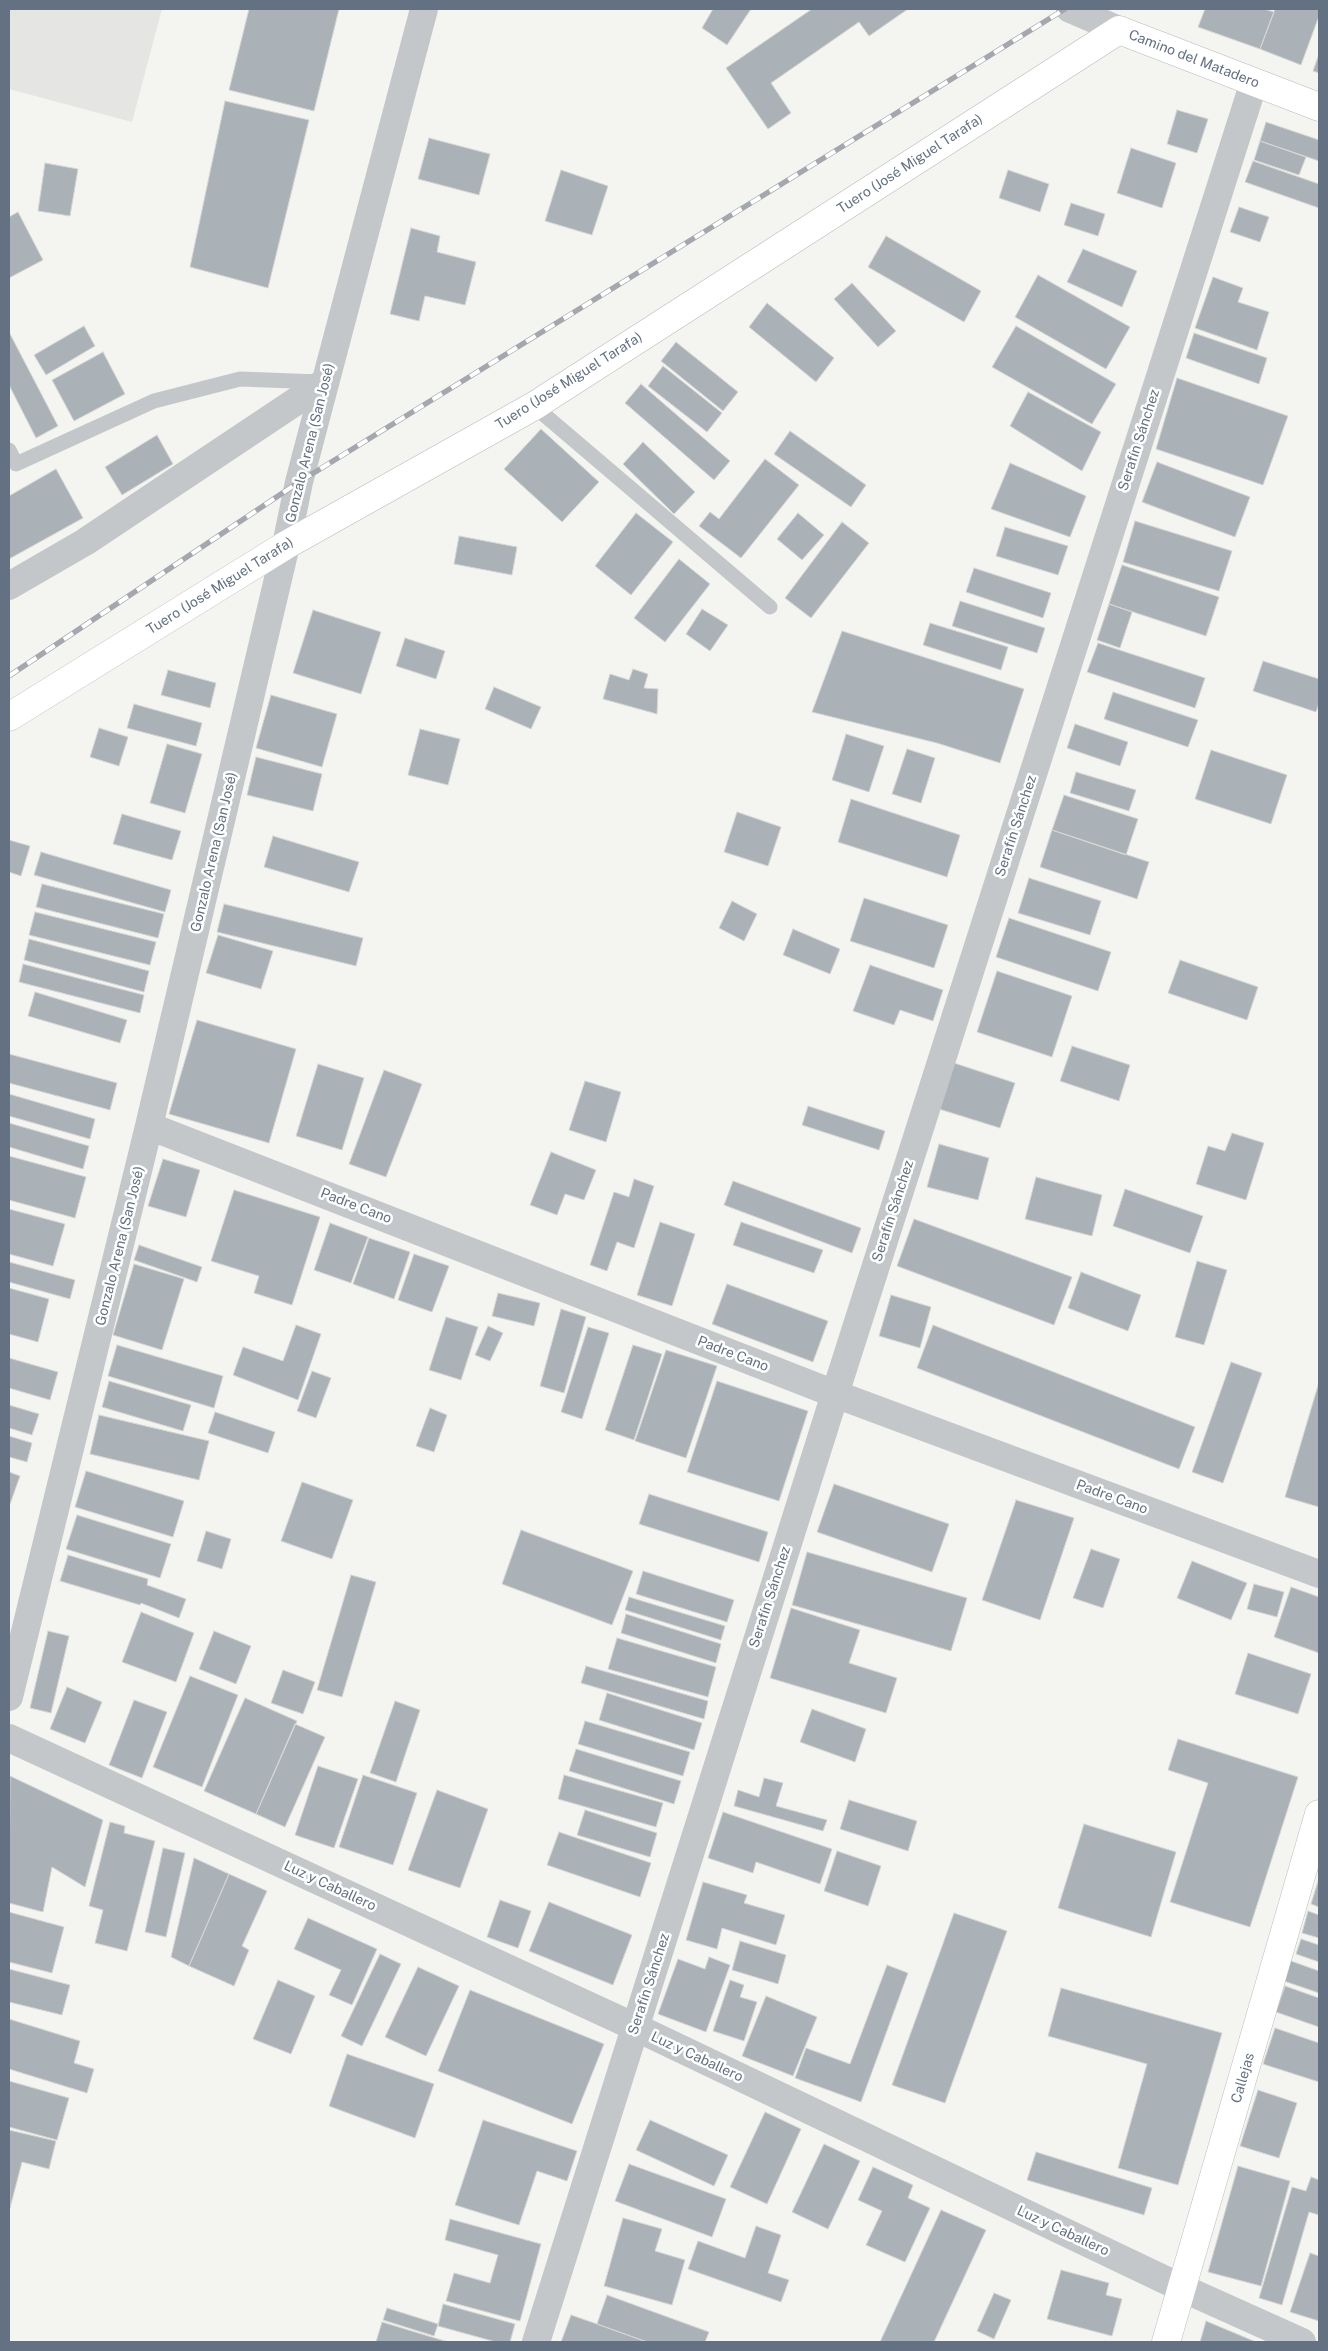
<!DOCTYPE html>
<html>
<head>
<meta charset="utf-8">
<style>
	body { margin:0 }
	#map { position:relative; width:1328px; height:2351px; overflow:hidden; background:#f4f5f0; font-family:"Public Sans",sans-serif }
	canvas { display:block }
	.frame { position:absolute; inset:0; border:10px solid #637182; pointer-events:none }
</style>
</head>
<body>
<div id="map">
<canvas width="1328" height="2351"></canvas>
<div class="frame"></div>
</div>
<script>
const g = document.querySelector('canvas').getContext('2d');
g.lineJoin = 'round';
function fillPath(path, color) { g.fillStyle = color; g.fill(path, 'evenodd'); }
const poly = rows => new Path2D(rows.map(r => 'M' + r).join(''));
function strokePath(path, color, width, dash) { g.strokeStyle = color; g.lineWidth = width; g.lineCap = dash ? 'butt' : 'round'; g.setLineDash(dash || []); g.stroke(path); }
function label(font, color, halo, rows, align = 'center') {
  g.font = font + ' "Public Sans",sans-serif'; g.lineWidth = 5; g.setLineDash([]); g.textBaseline = 'middle'; g.strokeStyle = halo; g.fillStyle = color; for (const [text, x, y, turn = 0] of rows) {
    g.save(); g.translate(x, y); g.rotate((+turn || 0) * Math.PI / 180); g.textAlign = isNaN(turn) ? turn : align; if (halo) g.strokeText(text, 0, 0); g.fillText(text, 0, 0); g.restore();
  }
}
fillPath(poly([
	[9,9,162,9,132,122,9,89]
]), '#e5e6e4');
const building = poly([
	[249,9,339,9,314,111,229,90,249,9],
	[713,9,751,9,727,45,702,28,713,9],
	[812,9,908,9,869,36,859,22,771,83,791,113,768,129,726,68,812,9],
	[1205,9,1264,9,1274,12,1260,49,1198,27,1205,9],
	[1275,9,1319,9,1319,16,1301,65,1260,49,1275,9],
	[1319,54,1319,73,1313,71,1319,54],
	[225,101,309,120,268,288,190,267,225,101],
	[1177,110,1208,119,1197,153,1167,144,1177,110],
	[1266,122,1319,140,1319,161,1260,141,1266,122],
	[429,138,490,154,479,195,418,179,429,138],
	[1260,141,1306,157,1299,175,1254,160,1260,141],
	[1131,148,1176,163,1162,208,1117,193,1131,148],
	[1253,161,1319,184,1319,208,1245,182,1253,161],
	[45,163,78,169,70,216,38,211,45,163],
	[561,170,608,186,592,235,545,221,561,170],
	[1008,170,1049,184,1040,212,999,198,1008,170],
	[1071,203,1105,214,1098,236,1064,225,1071,203],
	[1239,207,1269,217,1260,242,1230,232,1239,207],
	[18,212,43,260,9,278,9,217,18,212],
	[411,228,440,236,437,252,476,262,465,305,425,296,419,321,390,314,411,228],
	[886,236,981,291,964,322,868,267,886,236],
	[1083,249,1137,271,1122,307,1067,282,1083,249],
	[1038,275,1130,327,1106,369,1015,317,1038,275],
	[1213,277,1243,288,1238,302,1269,312,1257,350,1195,328,1213,277],
	[852,283,896,331,878,347,834,299,852,283],
	[767,303,834,358,816,382,749,327,767,303],
	[84,326,95,346,46,375,34,355,84,326],
	[1016,326,1116,384,1092,424,992,367,1016,326],
	[9,332,58,426,36,438,9,385,9,332],
	[1194,333,1267,358,1259,384,1186,358,1194,333],
	[676,342,738,392,723,411,661,361,676,342],
	[103,352,125,394,74,421,52,380,103,352],
	[663,366,722,413,707,432,648,386,663,366],
	[1177,378,1288,416,1263,485,1156,449,1177,378],
	[641,384,730,461,714,480,625,403,641,384],
	[1028,392,1101,432,1082,471,1010,426,1028,392],
	[541,429,599,482,562,522,504,469,541,429],
	[790,431,866,485,851,507,774,454,790,431],
	[157,435,173,464,122,495,105,467,157,435],
	[643,442,695,492,674,514,623,464,643,442],
	[765,459,799,485,741,558,699,526,710,512,719,519,765,459],
	[1157,462,1250,497,1235,537,1142,502,1157,462],
	[1010,463,1086,496,1070,537,991,509,1010,463],
	[56,469,83,518,9,559,9,496,56,469],
	[636,513,673,542,631,595,595,566,636,513],
	[798,513,824,535,802,560,777,539,798,513],
	[1135,521,1232,551,1219,591,1123,562,1135,521],
	[842,522,869,543,811,618,785,598,842,522],
	[1005,527,1068,546,1058,575,996,556,1005,527],
	[459,536,517,547,512,575,454,564,459,536],
	[679,559,710,584,665,642,634,618,679,559],
	[1122,565,1219,597,1206,636,1109,604,1122,565],
	[974,568,1051,593,1043,618,966,592,974,568],
	[960,601,1045,628,1037,653,952,626,960,601],
	[1109,604,1132,612,1120,648,1097,640,1109,604],
	[702,609,728,625,710,651,686,634,702,609],
	[313,610,381,632,361,694,293,673,313,610],
	[930,623,1008,647,1001,670,923,645,930,623],
	[842,631,1024,689,1000,763,937,743,812,712,842,631],
	[405,638,445,651,436,679,396,666,405,638],
	[1098,643,1205,678,1195,708,1087,672,1098,643],
	[1263,661,1319,679,1319,703,1316,712,1253,691,1263,661],
	[633,669,648,674,644,688,658,689,657,714,603,699,610,674,629,680,633,669],
	[168,670,216,683,210,708,161,695,168,670],
	[494,687,541,707,531,729,485,709,494,687],
	[1113,692,1198,720,1188,747,1104,719,1113,692],
	[271,695,337,714,322,767,256,748,271,695],
	[134,704,202,723,196,746,127,728,134,704],
	[1075,724,1128,742,1120,766,1067,748,1075,724],
	[99,728,128,737,119,766,90,757,99,728],
	[420,729,460,739,448,785,408,775,420,729],
	[846,734,884,746,869,792,832,780,846,734],
	[167,744,202,754,185,813,150,803,167,744],
	[907,749,935,758,921,803,892,794,907,749],
	[1211,750,1287,775,1271,824,1195,799,1211,750],
	[256,757,322,774,313,811,247,795,256,757],
	[1076,772,1136,790,1129,811,1070,793,1076,772],
	[1064,795,1138,819,1126,855,1052,830,1064,795],
	[851,799,960,835,947,877,838,842,851,799],
	[737,812,781,827,768,866,724,852,737,812],
	[122,814,181,831,172,860,113,844,122,814],
	[1052,830,1149,862,1137,899,1040,867,1052,830],
	[273,836,359,862,349,892,264,867,273,836],
	[9,840,30,846,21,876,9,872,9,840],
	[41,852,171,890,165,912,34,875,41,852],
	[1029,878,1101,901,1090,935,1018,913,1029,878],
	[42,884,164,914,158,938,36,907,42,884],
	[864,898,948,925,934,968,850,941,864,898],
	[732,901,757,914,744,941,719,928,732,901],
	[224,904,363,938,356,966,217,932,224,904],
	[35,912,156,942,150,965,29,935,35,912],
	[1009,918,1111,952,1098,991,996,957,1009,918],
	[793,929,840,949,830,974,783,955,793,929],
	[218,935,273,951,261,989,206,973,218,935],
	[29,939,149,971,144,992,24,960,29,939],
	[1180,960,1258,987,1247,1020,1168,993,1180,960],
	[23,964,144,995,140,1013,19,982,23,964],
	[870,965,943,990,933,1021,900,1010,894,1025,853,1011,870,965],
	[997,971,1072,996,1052,1057,977,1032,997,971],
	[35,992,127,1020,120,1043,28,1016,35,992],
	[197,1020,296,1049,269,1143,169,1114,197,1020],
	[1072,1046,1130,1065,1119,1101,1060,1081,1072,1046],
	[9,1054,117,1083,110,1110,9,1083,9,1054],
	[954,1063,1015,1083,1000,1128,939,1109,954,1063],
	[318,1064,364,1078,342,1150,296,1136,318,1064],
	[384,1070,422,1084,386,1177,349,1164,384,1070],
	[585,1081,621,1092,606,1142,569,1130,585,1081],
	[9,1094,95,1119,90,1139,9,1116,9,1094],
	[808,1106,885,1131,879,1150,802,1125,808,1106],
	[9,1123,89,1146,83,1169,9,1147,9,1123],
	[1232,1133,1264,1143,1246,1200,1196,1184,1208,1146,1225,1151,1232,1133],
	[939,1144,989,1158,978,1200,927,1187,939,1144],
	[551,1152,596,1170,584,1200,565,1194,557,1215,530,1205,551,1152],
	[9,1156,86,1177,75,1218,9,1200,9,1156],
	[163,1159,200,1170,186,1217,148,1206,163,1159],
	[1036,1177,1102,1195,1092,1236,1025,1219,1036,1177],
	[634,1179,654,1186,634,1248,617,1242,607,1271,590,1265,614,1192,629,1197,634,1179],
	[733,1181,861,1228,852,1253,724,1205,733,1181],
	[1125,1189,1203,1216,1190,1253,1113,1226,1125,1189],
	[234,1190,320,1217,292,1305,254,1293,259,1276,211,1261,234,1190],
	[9,1209,65,1224,53,1266,9,1254,9,1209],
	[914,1219,1072,1277,1054,1325,897,1266,914,1219],
	[660,1222,695,1234,672,1306,637,1295,660,1222],
	[741,1222,823,1250,814,1273,733,1245,741,1222],
	[330,1223,368,1237,351,1283,314,1270,330,1223],
	[369,1238,410,1252,394,1299,353,1284,369,1238],
	[139,1245,202,1267,197,1282,134,1260,139,1245],
	[414,1254,449,1266,432,1312,398,1300,414,1254],
	[1197,1261,1227,1270,1204,1345,1175,1337,1197,1261],
	[9,1262,75,1280,70,1299,9,1282,9,1262],
	[134,1264,184,1279,162,1350,113,1335,134,1264],
	[1081,1272,1141,1295,1128,1331,1068,1308,1081,1272],
	[727,1284,828,1321,813,1362,712,1324,727,1284],
	[9,1288,49,1299,38,1342,9,1334,9,1288],
	[498,1293,540,1303,534,1326,492,1316,498,1293],
	[891,1295,931,1307,920,1348,879,1336,891,1295],
	[561,1309,586,1317,564,1393,540,1386,561,1309],
	[446,1317,478,1327,461,1380,429,1370,446,1317],
	[296,1325,321,1334,298,1400,233,1375,243,1347,283,1361,296,1325],
	[933,1325,1195,1427,1179,1469,917,1368,933,1325],
	[488,1326,503,1333,490,1361,475,1355,488,1326],
	[588,1327,609,1333,582,1419,561,1412,588,1327],
	[117,1345,223,1376,214,1408,108,1376,117,1345],
	[633,1345,662,1354,634,1440,605,1430,633,1345],
	[666,1350,717,1366,686,1458,635,1441,666,1350],
	[9,1358,58,1372,50,1400,9,1388,9,1358],
	[1231,1362,1262,1373,1223,1483,1192,1472,1231,1362],
	[312,1371,331,1378,316,1418,297,1411,312,1371],
	[109,1381,191,1405,183,1431,102,1407,109,1381],
	[717,1381,808,1411,779,1501,687,1472,717,1381],
	[1319,1382,1319,1507,1285,1497,1319,1382],
	[9,1405,39,1414,32,1435,9,1428,9,1405],
	[430,1408,447,1415,434,1452,416,1446,430,1408],
	[215,1412,275,1432,268,1453,208,1433,215,1412],
	[99,1415,209,1441,199,1480,90,1454,99,1415],
	[9,1436,32,1443,27,1462,9,1457,9,1436],
	[86,1471,184,1501,173,1537,75,1507,86,1471],
	[9,1472,20,1476,9,1507,9,1472],
	[302,1482,353,1500,332,1559,281,1541,302,1482],
	[834,1484,949,1524,932,1572,817,1532,834,1484],
	[649,1494,768,1532,759,1562,639,1524,649,1494],
	[1016,1500,1074,1518,1040,1620,982,1600,1016,1500],
	[77,1515,171,1544,160,1578,66,1549,77,1515],
	[521,1530,633,1571,612,1625,502,1584,521,1530],
	[206,1531,231,1539,222,1569,197,1561,206,1531],
	[1091,1549,1120,1559,1103,1608,1073,1598,1091,1549],
	[807,1552,967,1598,951,1651,792,1605,807,1552],
	[68,1555,148,1579,147,1585,186,1599,179,1618,141,1603,140,1605,60,1581,68,1555],
	[1192,1561,1247,1583,1231,1620,1177,1598,1192,1561],
	[643,1571,734,1600,727,1622,636,1594,643,1571],
	[351,1575,376,1582,342,1697,317,1690,351,1575],
	[1254,1584,1284,1592,1277,1617,1247,1609,1254,1584],
	[1291,1587,1319,1597,1319,1653,1274,1637,1291,1587],
	[629,1597,725,1626,721,1640,625,1610,629,1597],
	[791,1608,860,1630,849,1663,897,1678,886,1713,770,1678,791,1608],
	[141,1612,194,1633,176,1682,122,1662,141,1612],
	[626,1614,721,1644,716,1663,621,1633,626,1614],
	[48,1631,69,1636,51,1713,30,1708,48,1631],
	[214,1631,251,1646,236,1684,199,1669,214,1631],
	[617,1638,716,1667,708,1697,608,1669,617,1638],
	[1248,1653,1311,1674,1298,1714,1235,1694,1248,1653],
	[586,1666,708,1701,704,1719,581,1683,586,1666],
	[283,1670,315,1682,303,1714,271,1703,283,1670],
	[190,1676,238,1695,202,1787,153,1767,190,1676],
	[67,1687,102,1702,85,1743,50,1729,67,1687],
	[607,1693,702,1723,694,1750,599,1720,607,1693],
	[245,1698,297,1721,256,1814,204,1791,245,1698],
	[134,1700,167,1712,142,1778,109,1765,134,1700],
	[395,1701,420,1710,396,1782,370,1773,395,1701],
	[812,1709,866,1729,855,1762,800,1742,812,1709],
	[585,1721,690,1752,683,1776,578,1744,585,1721],
	[295,1724,325,1737,285,1827,256,1814,295,1724],
	[1178,1739,1298,1777,1250,1927,1170,1902,1208,1783,1168,1770,1178,1739],
	[576,1749,681,1781,674,1804,569,1771,576,1749],
	[318,1766,358,1779,334,1848,295,1835,318,1766],
	[363,1775,417,1793,393,1865,339,1847,363,1775],
	[564,1775,663,1803,656,1827,558,1799,564,1775],
	[10,1776,103,1820,85,1887,52,1867,43,1912,9,1903,10,1776],
	[764,1778,783,1783,776,1806,827,1820,823,1831,734,1806,738,1790,759,1797,764,1778],
	[437,1790,488,1809,460,1888,408,1870,437,1790],
	[849,1800,917,1821,908,1851,840,1829,849,1800],
	[585,1810,657,1833,650,1857,577,1835,585,1810],
	[723,1812,832,1849,820,1884,756,1862,753,1873,708,1858,723,1812],
	[110,1822,125,1826,124,1833,155,1841,127,1951,95,1943,103,1910,89,1906,110,1822],
	[1084,1824,1176,1852,1151,1937,1058,1908,1084,1824],
	[559,1832,651,1863,640,1897,547,1865,559,1832],
	[163,1848,185,1853,166,1937,145,1932,163,1848],
	[837,1851,881,1866,868,1906,824,1891,837,1851],
	[194,1858,229,1874,189,1966,171,1957,194,1858],
	[229,1874,267,1891,242,1946,249,1950,234,1986,189,1966,229,1874],
	[1319,1878,1319,1907,1311,1904,1319,1878],
	[703,1882,747,1895,744,1903,785,1915,776,1945,722,1928,717,1949,686,1940,703,1882],
	[500,1900,531,1911,518,1948,487,1937,500,1900],
	[549,1902,632,1935,613,1985,529,1951,549,1902],
	[1308,1911,1319,1915,1319,1938,1302,1933,1308,1911],
	[9,1912,64,1927,52,1973,9,1962,9,1912],
	[954,1913,1007,1931,945,2103,892,2085,954,1913],
	[308,1918,377,1949,352,2005,329,1995,341,1970,294,1949,308,1918],
	[1301,1939,1319,1945,1319,1962,1296,1954,1301,1939],
	[740,1941,786,1955,778,1984,732,1970,740,1941],
	[380,1954,401,1964,362,2046,341,2036,380,1954],
	[709,1957,730,1965,706,2032,658,2014,678,1959,705,1969,709,1957],
	[1291,1961,1319,1971,1319,1993,1284,1981,1291,1961],
	[887,1965,908,1973,861,2102,795,2078,806,2048,850,2064,887,1965],
	[418,1967,459,1986,426,2056,385,2037,418,1967],
	[9,1969,70,1985,62,2015,9,2002,9,1969],
	[278,1980,315,1996,291,2054,253,2039,278,1980],
	[730,1980,744,1985,740,1997,757,2002,744,2041,713,2031,730,1980],
	[1285,1986,1319,1998,1319,2027,1276,2012,1285,1986],
	[1061,1988,1222,2033,1178,2185,1118,2168,1147,2064,1048,2036,1061,1988],
	[470,1990,604,2044,572,2124,438,2071,470,1990],
	[766,1996,817,2017,793,2076,742,2056,766,1996],
	[9,2019,80,2041,74,2063,94,2069,87,2093,9,2069,9,2019],
	[1275,2028,1319,2043,1319,2082,1263,2064,1275,2028],
	[347,2054,434,2084,415,2138,329,2106,347,2054],
	[9,2081,69,2098,57,2140,9,2127,9,2081],
	[1258,2090,1297,2103,1279,2158,1240,2146,1258,2090],
	[765,2112,801,2129,767,2204,730,2187,765,2112],
	[483,2120,577,2151,567,2181,537,2171,519,2225,455,2205,483,2120],
	[650,2120,728,2155,714,2186,636,2150,650,2120],
	[9,2130,56,2141,49,2169,22,2162,10,2208,9,2130],
	[824,2144,860,2161,828,2229,792,2212,824,2144],
	[1036,2152,1152,2188,1144,2215,1027,2180,1036,2152],
	[629,2164,726,2199,712,2237,615,2201,629,2164],
	[1238,2166,1290,2181,1261,2286,1208,2272,1238,2166],
	[873,2167,913,2185,908,2198,930,2208,905,2262,866,2245,882,2211,858,2200,873,2167],
	[1311,2177,1319,2180,1319,2215,1309,2212,1282,2305,1259,2298,1292,2187,1306,2191,1311,2177],
	[941,2210,986,2230,934,2342,880,2342,941,2210],
	[623,2218,662,2229,655,2251,685,2260,672,2305,604,2286,623,2218],
	[450,2219,541,2244,520,2321,446,2301,454,2273,490,2283,498,2255,445,2240,450,2219],
	[756,2226,781,2235,768,2273,789,2280,781,2302,688,2269,698,2241,745,2258,756,2226],
	[1310,2253,1319,2256,1319,2321,1290,2312,1310,2253],
	[1061,2270,1109,2283,1106,2295,1122,2299,1112,2336,1047,2319,1061,2270],
	[994,2293,1011,2300,994,2339,977,2331,994,2293],
	[607,2295,709,2332,705,2342,647,2342,597,2324,607,2295],
	[443,2304,515,2324,510,2342,496,2342,438,2326,443,2304],
	[387,2308,438,2324,434,2336,383,2320,387,2308],
	[571,2315,597,2324,647,2342,561,2342,571,2315],
	[1206,2321,1256,2342,1200,2342,1206,2321],
	[382,2322,448,2342,376,2342,382,2322]
]);
fillPath(building, '#aab1b7');
strokePath(building, '#d5d6d3', 1);
const secondary = poly([
	[9,717,286,545,534,406,1119,30,1319,107],
	[1166,2342,1319,1814]
]);
strokePath(secondary, '#b6babe', 29);
strokePath(poly([
	[534,406,770,607],
	[9,450,16,464,154,401,240,379,320,382]
]), '#c4c7ca', 15);
strokePath(poly([
	[1070,9,1119,30],
	[9,586,85,542,325,382],
	[149,1126,835,1394,1319,1574],
	[9,1697,149,1126,286,545,299,482,424,9],
	[9,1738,635,2027,1182,2288,1302,2342],
	[536,2342,835,1394,1254,82]
]), '#c4c7ca', 28);
strokePath(secondary, '#fff', 28);
const rail = poly([
	[9,676,299,482,1065,9]
]);
strokePath(rail, '#a4a8ae', 5.5);
strokePath(rail, '#fff', 4, [11]);
label('14px', '#637182', '#fff', [
	["Camino del Matadero",1194,59,21],
	["Tuero (José Miguel Tarafa)",910,164,-33],
	["Tuero (José Miguel Tarafa)",569,381,-32],
	["Serafín Sánchez",1139,440,-72],
	["Gonzalo Arena (San José)",310,443,-76],
	["Tuero (José Miguel Tarafa)",220,586,-32],
	["Serafín Sánchez",1016,826,-72],
	["Gonzalo Arena (San José)",214,852,-77],
	["Padre Cano",356,1206,21],
	["Serafín Sánchez",893,1211,-72],
	["Gonzalo Arena (San José)",120,1246,-76],
	["Padre Cano",733,1354,21],
	["Padre Cano",1112,1497,20],
	["Serafín Sánchez",770,1597,-72],
	["Luz y Caballero",330,1886,25],
	["Serafín Sánchez",649,1984,-72],
	["Luz y Caballero",697,2057,25],
	["Callejas",1243,2078,-74],
	["Luz y Caballero",1063,2231,25]
]);
</script>
</body>
</html>
